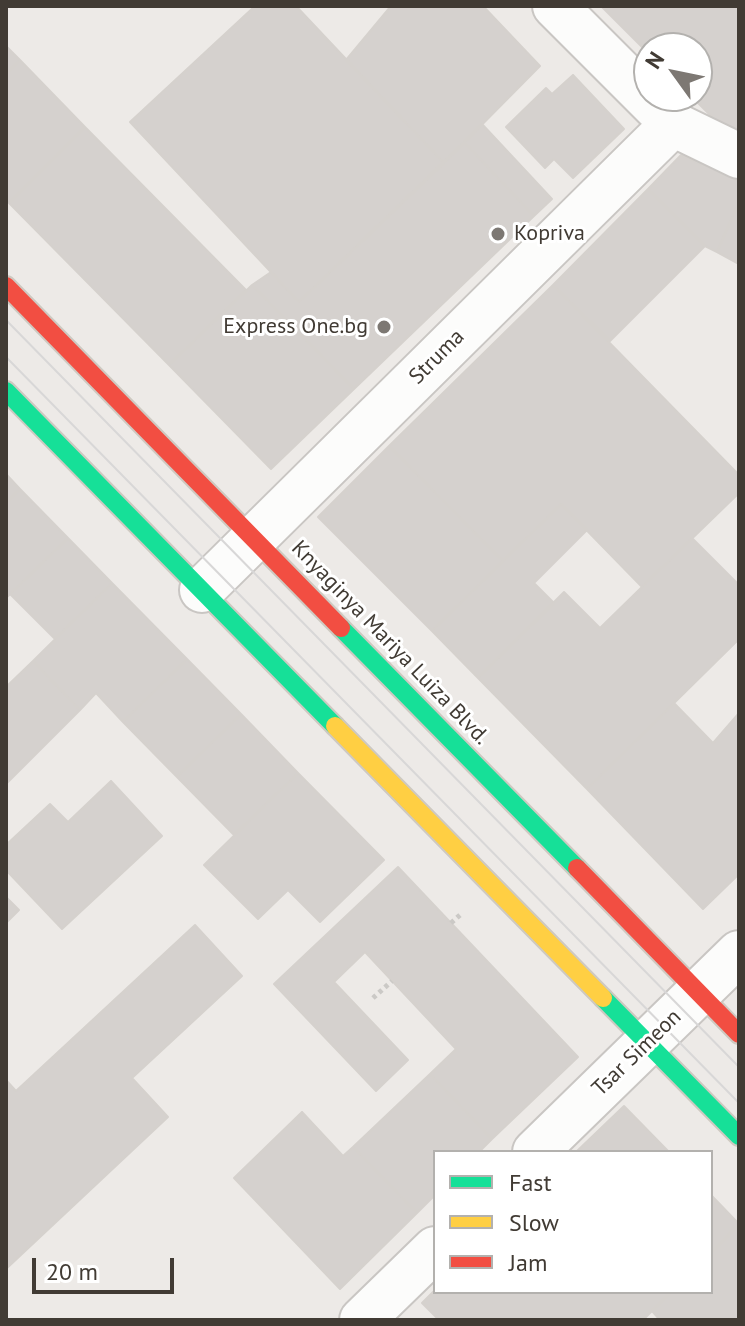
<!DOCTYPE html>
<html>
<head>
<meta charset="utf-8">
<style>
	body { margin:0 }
	#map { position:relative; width:745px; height:1326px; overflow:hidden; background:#edeae7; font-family:"PT Sans",sans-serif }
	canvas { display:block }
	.frame { position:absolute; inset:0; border:8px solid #413b34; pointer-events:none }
	.legend { position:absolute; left:433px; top:1150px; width:280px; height:144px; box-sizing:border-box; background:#fff; border:2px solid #b3b1ae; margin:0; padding:10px 14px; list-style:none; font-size:24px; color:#413b34 }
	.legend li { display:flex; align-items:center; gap:16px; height:40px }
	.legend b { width:40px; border:2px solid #b3b1ae }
	.north { position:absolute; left:633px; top:32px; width:80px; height:80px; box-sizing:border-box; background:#fff; border:2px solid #b3b1ae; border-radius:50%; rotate:303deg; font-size:22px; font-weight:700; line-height:32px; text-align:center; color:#413b34 }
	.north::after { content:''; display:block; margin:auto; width:28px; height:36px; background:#7d7873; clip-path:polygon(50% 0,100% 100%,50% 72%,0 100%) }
	.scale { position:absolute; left:32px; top:1258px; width:142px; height:36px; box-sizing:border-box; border:4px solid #413b34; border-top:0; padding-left:10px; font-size:24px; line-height:28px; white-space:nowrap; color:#413b34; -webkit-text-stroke:6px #fff; paint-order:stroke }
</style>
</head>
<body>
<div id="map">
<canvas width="745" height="1326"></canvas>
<div class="frame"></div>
<ul class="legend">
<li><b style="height:10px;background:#16e098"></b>Fast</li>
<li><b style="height:10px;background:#ffcf43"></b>Slow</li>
<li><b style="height:10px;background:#f24e42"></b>Jam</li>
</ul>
<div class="north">N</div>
<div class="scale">20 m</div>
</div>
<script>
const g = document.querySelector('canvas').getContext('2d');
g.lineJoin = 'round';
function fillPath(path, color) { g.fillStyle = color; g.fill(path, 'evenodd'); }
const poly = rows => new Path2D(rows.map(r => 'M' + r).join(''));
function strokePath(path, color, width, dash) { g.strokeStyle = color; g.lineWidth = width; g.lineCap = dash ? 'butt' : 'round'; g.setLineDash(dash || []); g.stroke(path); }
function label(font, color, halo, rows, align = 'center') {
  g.font = font + ' "PT Sans",sans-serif'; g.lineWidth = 6; g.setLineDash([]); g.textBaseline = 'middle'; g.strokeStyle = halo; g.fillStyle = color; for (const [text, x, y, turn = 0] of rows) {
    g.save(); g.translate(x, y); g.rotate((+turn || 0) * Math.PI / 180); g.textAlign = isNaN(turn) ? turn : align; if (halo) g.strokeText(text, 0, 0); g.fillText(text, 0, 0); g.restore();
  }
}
const building = poly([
	[255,6,296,6,444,163,299,302,130,122,255,6],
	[391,6,483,6,540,66,444,163,346,60,391,6],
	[601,6,739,6,739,133,718,123,691,96,697,96,697,48,649,48,649,54,601,6],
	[6,46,20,60,6,74,6,46],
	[20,60,85,127,9,203,6,199,6,74,20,60],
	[573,75,624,129,573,178,554,159,545,168,506,127,546,88,552,94,573,75],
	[482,124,552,199,534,216,464,142,482,124],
	[85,127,246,290,169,365,9,203,85,127],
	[464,142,534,216,354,389,252,285,271,272,299,302,464,142],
	[681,155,739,181,739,202,717,252,705,246,648,189,681,155],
	[648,189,705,246,610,341,553,285,648,189],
	[739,202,739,264,717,252,739,202],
	[252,285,354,389,271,469,169,365,252,285],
	[553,285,739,475,739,493,642,587,561,504,503,561,389,446,553,285],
	[389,446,503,561,432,631,318,517,389,446],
	[6,474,20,489,6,503,6,474],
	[20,489,68,538,6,598,6,503,20,489],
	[561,504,587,530,534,583,554,603,478,678,432,631,561,504],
	[68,538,112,583,55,639,10,594,68,538],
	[692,538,739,585,739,639,587,789,478,678,564,592,600,628,692,538],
	[112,583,187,659,123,722,96,693,80,710,33,661,112,583],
	[187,659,241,714,177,777,123,722,187,659],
	[33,661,80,710,6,784,6,687,33,661],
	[674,703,713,743,739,713,739,874,703,909,587,789,674,703],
	[241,714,298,773,234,835,177,777,241,714],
	[298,773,384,860,320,922,288,890,258,919,204,865,298,773],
	[111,781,162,836,62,929,6,870,6,845,50,804,68,822,111,781],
	[398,867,578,1057,492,1139,430,1074,456,1049,365,952,334,982,408,1060,376,1091,274,984,398,867],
	[6,897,19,910,6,923,6,897],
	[195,925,242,976,132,1078,168,1117,6,1269,6,1080,16,1091,195,925],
	[430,1074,492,1139,479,1152,435,1152,435,1195,417,1213,353,1147,430,1074],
	[624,1106,669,1152,576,1152,624,1106],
	[302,1112,343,1156,353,1147,417,1213,340,1289,234,1178,302,1112],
	[711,1195,739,1224,711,1253,711,1195],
	[739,1225,739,1320,660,1320,652,1311,671,1292,711,1292,711,1253,739,1225],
	[435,1290,435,1292,671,1292,643,1320,439,1320,422,1303,435,1290]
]);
fillPath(building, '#d5d1ce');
strokePath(building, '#d5d1cd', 2);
const street = poly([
	[555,6,673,124,739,156],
	[202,590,673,124],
	[535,1152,739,953],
	[362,1320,435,1249]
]);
const fast = poly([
	[6,391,335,726],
	[341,628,577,868],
	[603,998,739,1136]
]);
const slow = poly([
	[335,726,603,998]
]);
const jam = poly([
	[6,286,341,628],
	[577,868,739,1034]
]);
strokePath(street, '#c9c6c3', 48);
strokePath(fast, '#cec9c1', 22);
strokePath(slow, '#cec9c1', 22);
strokePath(jam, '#cec9c1', 22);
strokePath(poly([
	[451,923,460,915],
	[373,998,392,981]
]), '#cbc9c6', 5, [4, 4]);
strokePath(street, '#fcfcfb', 44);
strokePath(fast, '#16e098', 18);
strokePath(slow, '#ffcf43', 18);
strokePath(jam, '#f24e42', 18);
strokePath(poly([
	[6,320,739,1067],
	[6,357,739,1103]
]), '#d8d7d7', 2);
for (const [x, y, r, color] of [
	[498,234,8,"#7d7873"],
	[384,327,8,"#7d7873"]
]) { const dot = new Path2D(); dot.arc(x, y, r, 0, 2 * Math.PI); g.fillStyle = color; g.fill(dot); strokePath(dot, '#fff', 3); }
label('22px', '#413b34', '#fff', [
	["Kopriva",514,234],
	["Express One.bg",368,327,"right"]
], 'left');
label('22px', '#413b34', '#fff', [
	["Struma",437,357,-45],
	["Knyaginya Mariya Luiza Blvd.",390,643,46],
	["Tsar Simeon",637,1053,-44]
]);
</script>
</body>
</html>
